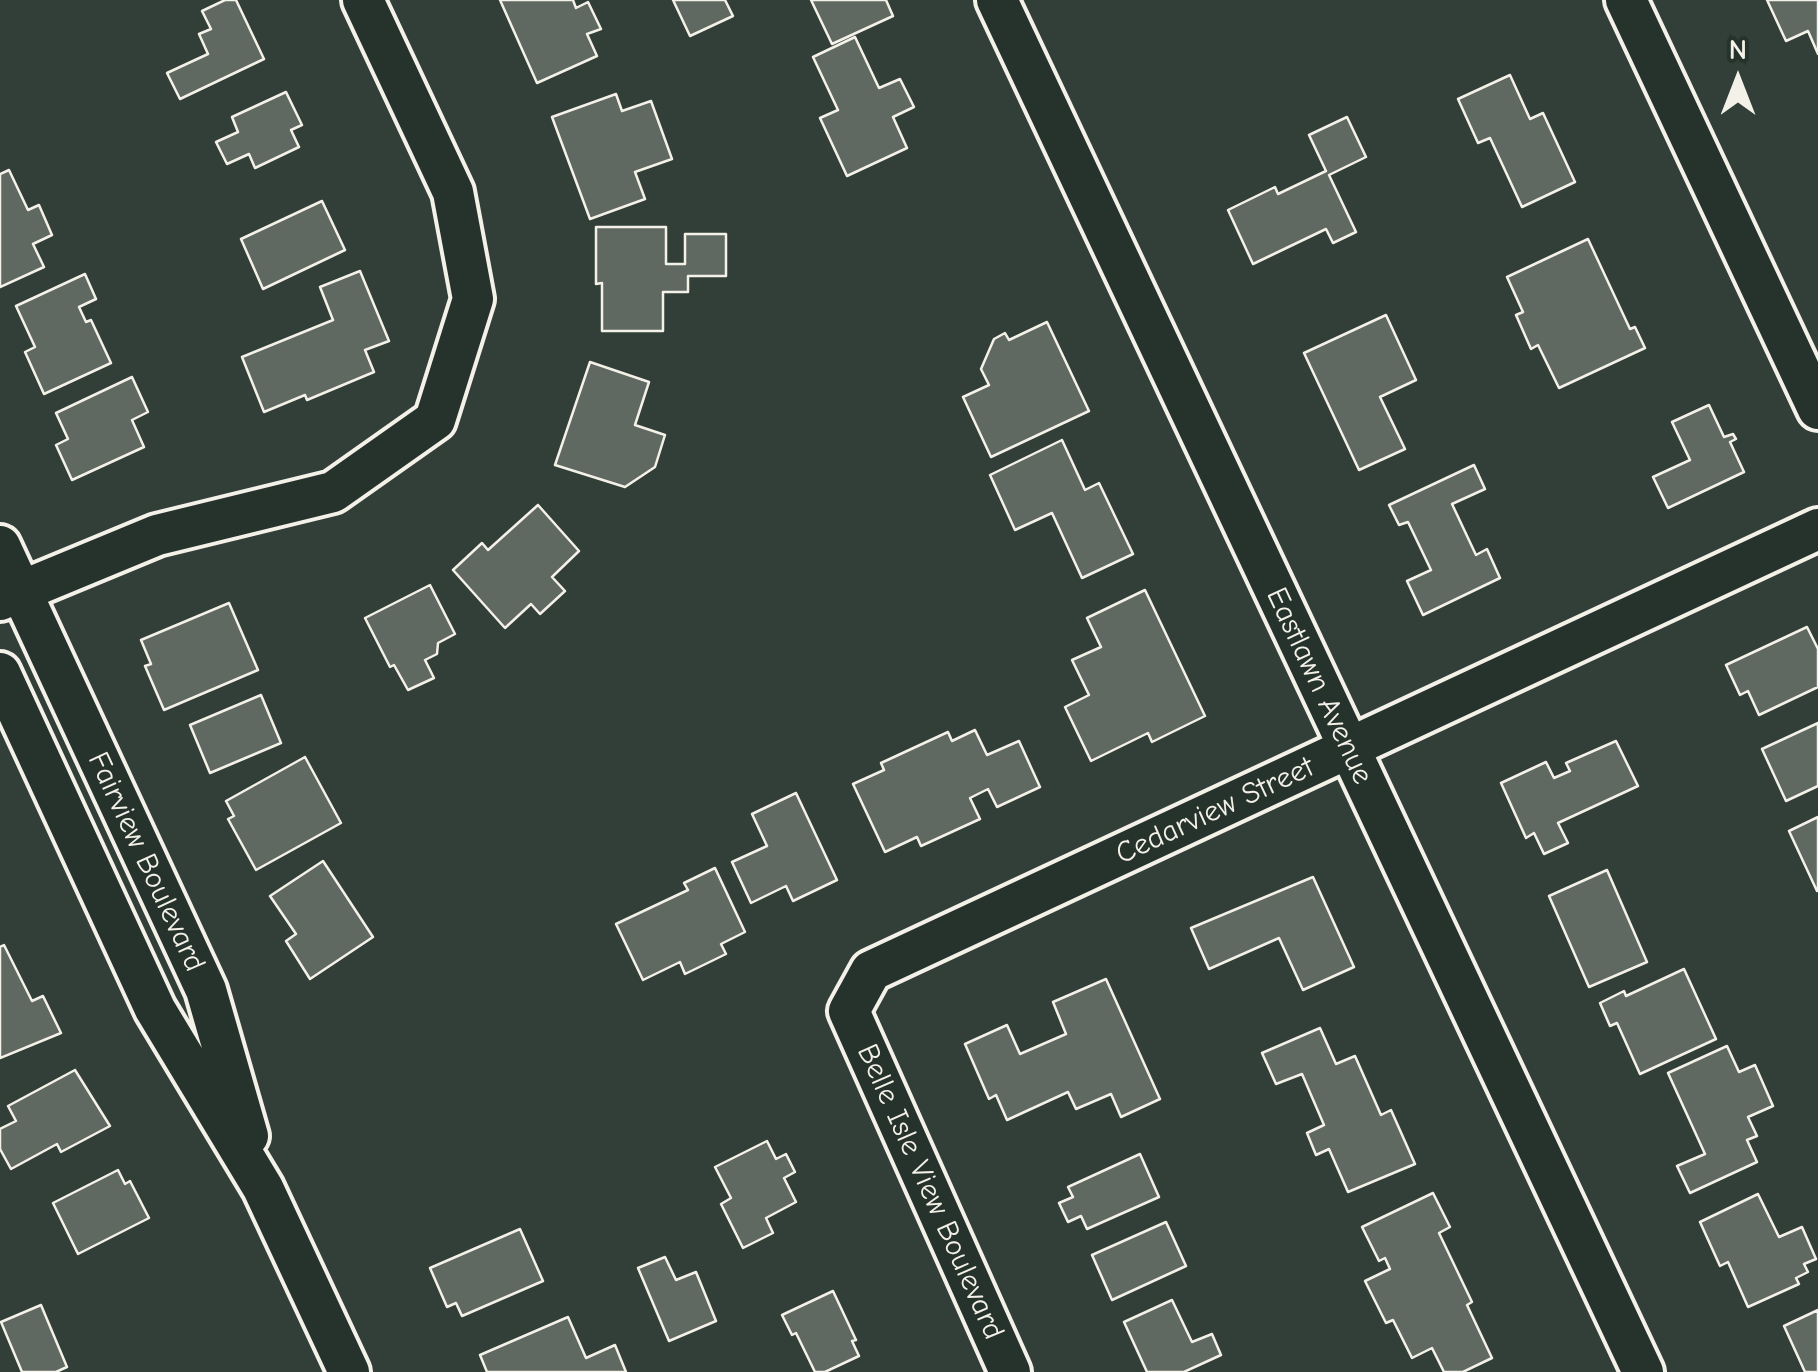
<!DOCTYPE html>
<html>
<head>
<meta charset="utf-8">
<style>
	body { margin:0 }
	#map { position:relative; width:1818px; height:1372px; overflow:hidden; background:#323e38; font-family:"Comic Neue",sans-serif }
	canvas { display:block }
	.north { position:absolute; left:1688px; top:30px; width:100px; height:100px; -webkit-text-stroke:8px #26332d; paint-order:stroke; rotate:0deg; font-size:28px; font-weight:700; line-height:40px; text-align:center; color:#f4f1e8 }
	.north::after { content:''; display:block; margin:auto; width:35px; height:45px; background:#f4f1e8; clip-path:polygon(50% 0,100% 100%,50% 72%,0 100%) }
</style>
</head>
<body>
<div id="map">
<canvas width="1818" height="1372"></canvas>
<div class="north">N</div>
</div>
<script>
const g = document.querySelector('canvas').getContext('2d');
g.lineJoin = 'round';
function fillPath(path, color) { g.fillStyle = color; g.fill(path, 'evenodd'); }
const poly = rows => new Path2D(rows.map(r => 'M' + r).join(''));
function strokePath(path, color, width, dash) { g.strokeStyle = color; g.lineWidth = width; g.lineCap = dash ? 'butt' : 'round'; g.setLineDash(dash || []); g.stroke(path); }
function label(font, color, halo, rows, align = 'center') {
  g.font = font + ' "Comic Neue",sans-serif'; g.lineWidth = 9; g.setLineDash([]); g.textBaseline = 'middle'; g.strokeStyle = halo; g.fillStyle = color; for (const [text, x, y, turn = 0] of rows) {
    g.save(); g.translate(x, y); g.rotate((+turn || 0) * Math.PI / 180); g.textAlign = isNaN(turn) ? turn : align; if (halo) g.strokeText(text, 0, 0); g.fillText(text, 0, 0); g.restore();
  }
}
const building = poly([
	[225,0,236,0,264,59,180,99,167,73,208,54,199,34,211,29,202,11,225,0],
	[500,0,573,0,576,8,588,2,601,29,587,34,597,56,537,83,500,0],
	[673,0,725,0,733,16,690,36,673,0],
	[811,0,886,0,893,16,832,44,811,0],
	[1767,0,1818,0,1818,54,1808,31,1786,41,1767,0],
	[855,37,879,88,900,79,914,107,893,117,907,148,847,176,820,118,838,110,813,57,855,37],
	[1510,75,1530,119,1543,113,1575,182,1522,207,1490,138,1478,143,1458,99,1510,75],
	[286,92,302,125,291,130,299,147,255,168,249,154,227,164,216,142,238,132,232,117,286,92],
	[616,94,622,111,651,101,672,159,635,172,645,199,590,219,552,117,616,94],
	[1347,117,1366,157,1329,175,1356,232,1333,243,1326,229,1253,264,1228,210,1275,187,1278,194,1326,171,1309,135,1347,117],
	[9,170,28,210,39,205,52,235,33,244,44,267,0,287,0,174,9,170],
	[322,201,345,250,263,289,241,239,322,201],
	[596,227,666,227,666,264,685,264,685,234,726,234,726,276,688,276,688,292,663,292,663,331,602,331,602,283,596,284,596,227],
	[1588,239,1630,329,1635,327,1645,348,1559,388,1538,345,1531,349,1516,315,1523,312,1507,277,1588,239],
	[360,271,389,341,365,350,374,372,307,400,305,395,264,412,242,357,333,320,320,287,360,271],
	[85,274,96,299,79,307,86,322,91,320,111,363,44,394,25,352,35,347,16,306,85,274],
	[1386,315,1416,380,1380,397,1405,449,1359,470,1304,353,1386,315],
	[1047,322,1089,411,991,457,963,397,989,385,981,369,994,339,1005,333,1009,340,1047,322],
	[590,362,649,382,635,425,665,435,655,467,625,487,555,465,590,362],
	[132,377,148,412,132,420,144,447,72,480,56,445,68,439,56,413,132,377],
	[1709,405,1724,437,1733,434,1736,439,1730,442,1744,472,1668,508,1653,477,1690,460,1672,422,1709,405],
	[1062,440,1085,490,1099,483,1133,554,1082,578,1052,513,1015,530,990,475,1062,440],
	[1474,465,1485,489,1452,504,1476,555,1487,549,1500,578,1423,615,1407,581,1431,570,1408,522,1399,525,1389,505,1474,465],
	[538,505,579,551,552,577,565,591,540,614,531,604,505,628,453,570,482,543,488,550,538,505],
	[430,585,455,634,438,643,437,654,425,660,434,678,408,690,394,665,390,667,365,618,430,585],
	[1145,590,1205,716,1152,742,1148,733,1091,761,1065,707,1089,695,1072,660,1101,647,1087,618,1145,590],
	[229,603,258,670,164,710,145,666,151,664,141,640,229,603],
	[1807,627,1818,649,1818,687,1759,715,1748,691,1740,695,1726,665,1807,627],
	[261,695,281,743,210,773,190,725,261,695],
	[1818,723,1818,786,1786,801,1762,749,1818,723],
	[975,730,987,755,1019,741,1040,787,997,807,988,789,970,798,980,819,921,846,917,837,885,852,853,784,884,770,881,763,948,732,952,741,975,730],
	[1616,741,1638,786,1558,823,1568,843,1544,854,1534,833,1526,838,1501,783,1546,762,1554,778,1570,771,1566,763,1616,741],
	[305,757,341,823,256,870,228,819,234,816,226,801,305,757],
	[796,793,837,880,793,901,786,886,751,903,732,862,767,846,752,814,796,793],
	[1818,817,1818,890,1817,891,1789,831,1818,817],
	[323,861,373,937,310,979,286,941,296,934,270,896,323,861],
	[715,868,745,932,721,944,726,954,685,974,680,962,643,980,616,924,688,890,684,883,715,868],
	[1607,870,1647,962,1589,987,1549,896,1607,870],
	[1313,877,1354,967,1303,990,1279,938,1209,969,1191,928,1313,877],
	[4,945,32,1001,43,996,61,1033,0,1058,0,947,4,945],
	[1684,969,1716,1039,1640,1074,1617,1023,1610,1026,1600,1003,1624,991,1626,996,1684,969],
	[1106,979,1160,1099,1121,1117,1111,1094,1076,1109,1068,1092,1007,1120,996,1095,989,1099,965,1044,1007,1025,1020,1054,1066,1034,1053,1002,1106,979],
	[1320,1028,1336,1064,1355,1056,1381,1115,1391,1110,1415,1164,1348,1192,1329,1149,1316,1155,1307,1133,1324,1125,1302,1074,1276,1084,1262,1053,1320,1028],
	[1727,1046,1739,1072,1755,1065,1773,1106,1748,1117,1757,1136,1747,1140,1757,1162,1690,1193,1677,1166,1705,1154,1668,1073,1727,1046],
	[75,1070,110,1126,61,1152,57,1144,11,1169,0,1149,0,1129,16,1121,8,1106,75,1070],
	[767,1141,776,1159,786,1154,795,1172,784,1178,796,1202,766,1218,773,1233,743,1248,721,1204,731,1198,715,1167,767,1141],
	[1140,1154,1159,1197,1087,1229,1081,1216,1068,1222,1059,1203,1073,1197,1068,1187,1140,1154],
	[118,1170,125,1184,130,1181,149,1218,78,1254,53,1203,118,1170],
	[1433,1193,1450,1227,1439,1233,1472,1302,1467,1305,1492,1358,1463,1372,1444,1372,1432,1348,1412,1358,1393,1320,1386,1323,1365,1281,1390,1269,1385,1258,1379,1261,1362,1227,1433,1193],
	[1758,1194,1779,1237,1802,1227,1816,1259,1804,1264,1808,1272,1796,1278,1799,1284,1748,1307,1728,1262,1720,1266,1700,1222,1758,1194],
	[1166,1222,1186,1266,1112,1300,1092,1255,1166,1222],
	[520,1229,543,1281,462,1316,456,1303,447,1307,430,1268,520,1229],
	[665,1257,676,1280,696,1272,716,1321,669,1341,638,1268,665,1257],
	[833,1291,856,1340,852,1341,859,1356,825,1372,815,1372,796,1333,792,1335,782,1315,833,1291],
	[1172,1300,1192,1342,1212,1334,1221,1355,1184,1372,1147,1372,1124,1322,1172,1300],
	[41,1305,67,1367,56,1372,22,1372,1,1322,41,1305],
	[1818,1310,1818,1372,1805,1372,1784,1326,1818,1310],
	[568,1317,586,1358,615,1345,626,1372,487,1372,480,1355,568,1317]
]);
fillPath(building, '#5f6861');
strokePath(building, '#f4f1e8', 2.5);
const minor = poly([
	[997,0,1643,1372],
	[1626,0,1818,409],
	[0,546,206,990,248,1136],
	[0,600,157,535,333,492,435,420,473,299,453,192,363,0],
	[0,673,155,1009,263,1188,349,1372],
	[1010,1372,849,1011,871,971,1818,529]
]);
strokePath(minor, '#f4f1e8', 48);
strokePath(minor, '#26332d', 40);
label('30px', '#f4f1e8', '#26332d', [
	["Eastlawn Avenue",1319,686,65],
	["Cedarview Street",1215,811,-25],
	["Fairview Boulevard",146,862,65],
	["Belle Isle View Boulevard",930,1192,66]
]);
</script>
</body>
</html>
